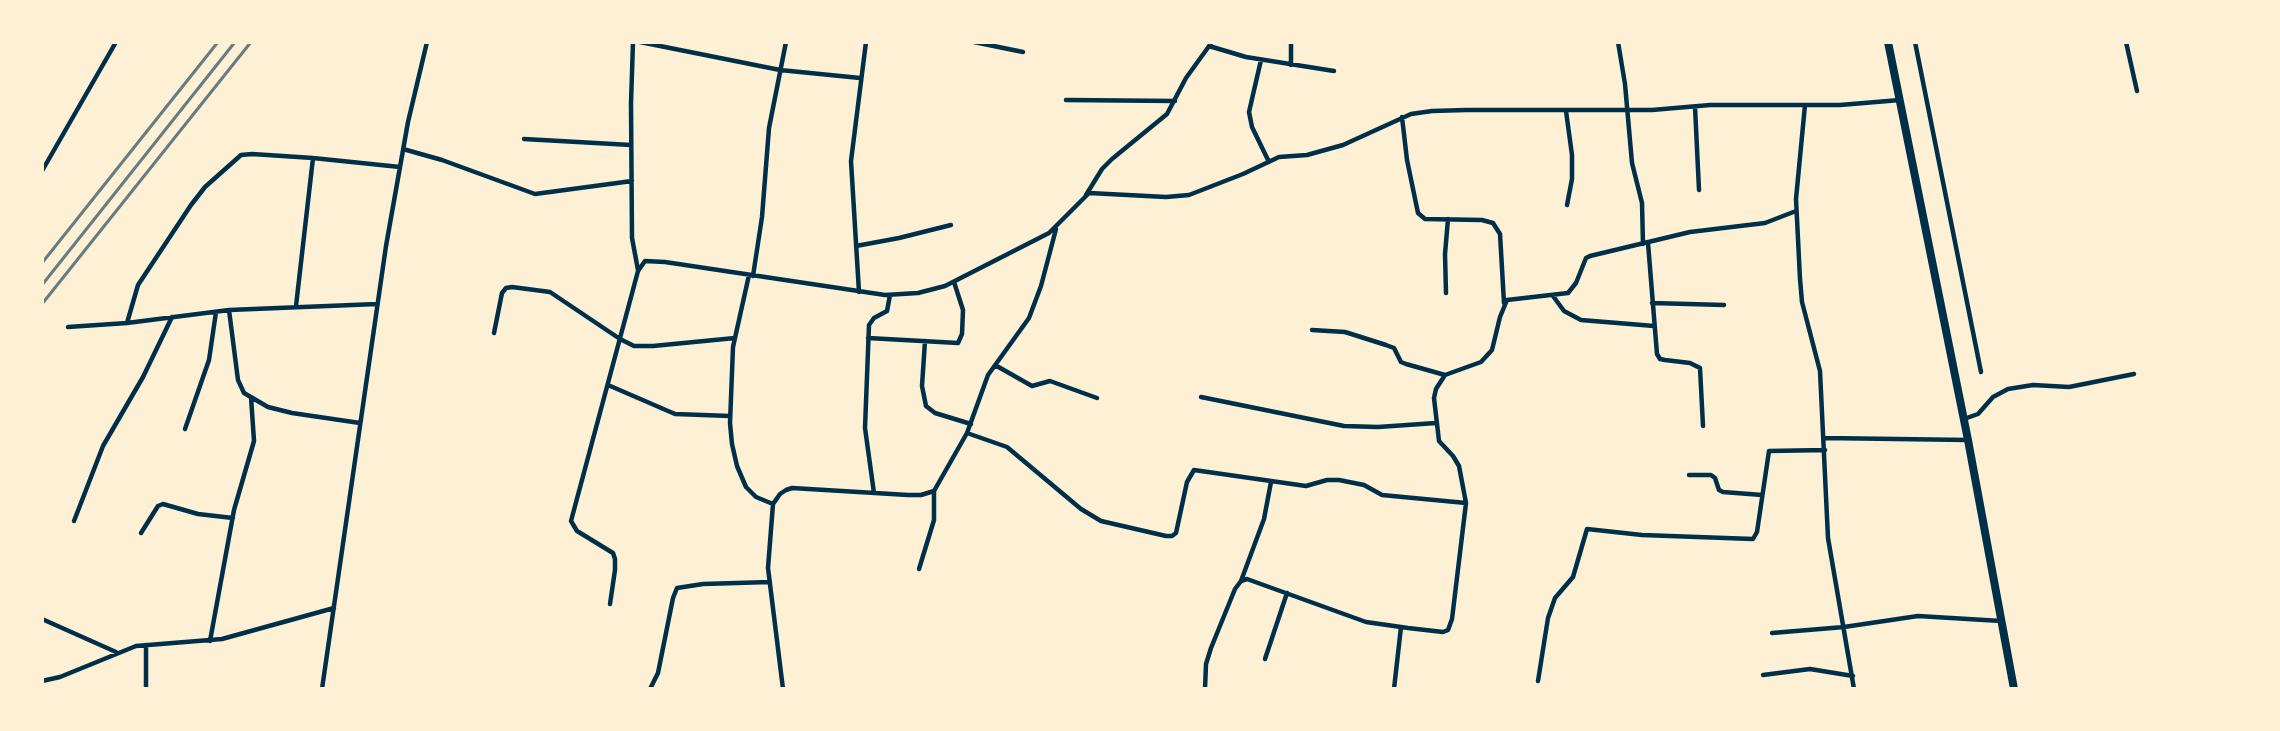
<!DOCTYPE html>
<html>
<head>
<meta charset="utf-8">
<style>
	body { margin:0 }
	#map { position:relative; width:2280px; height:731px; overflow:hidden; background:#fdf0d5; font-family:"Alegreya Sans",sans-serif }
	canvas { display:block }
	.frame { position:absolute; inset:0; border:44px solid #fdf0d5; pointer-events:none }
</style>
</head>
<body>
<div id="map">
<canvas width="2280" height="731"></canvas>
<div class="frame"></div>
</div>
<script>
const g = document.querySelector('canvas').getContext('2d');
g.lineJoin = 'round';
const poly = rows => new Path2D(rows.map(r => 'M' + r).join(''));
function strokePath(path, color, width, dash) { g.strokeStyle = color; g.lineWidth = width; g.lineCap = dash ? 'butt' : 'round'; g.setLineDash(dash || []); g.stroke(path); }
strokePath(poly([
	[633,42,631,103,632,238,638,270],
	[640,42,780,70,860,78],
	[974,42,1023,52],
	[1291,42,1291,65],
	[1618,42,1625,84,1632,163,1642,203,1643,244],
	[1915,42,1981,372],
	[2126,42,2137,91],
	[1209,46,1246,57,1334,71],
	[1261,60,1249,112,1252,127,1269,162],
	[1066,100,1175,101],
	[1805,105,1796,199,1800,279,1802,302,1820,371,1828,538,1854,689],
	[1695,107,1699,190],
	[1566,111,1572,155,1572,179,1567,205],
	[1402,117,1407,160,1418,213,1425,219,1482,220,1493,223,1500,234,1504,303],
	[524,139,631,145],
	[403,149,442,160,535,194,632,181],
	[42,171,116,42],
	[1086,195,1102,169,1112,159,1167,114,1186,78,1212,42],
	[1648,243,1657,354,1660,359,1665,360,1690,363,1700,368,1703,426],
	[856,246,899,238,951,225],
	[749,275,733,347,730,423,732,444,737,466,746,487,756,497,773,504],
	[753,276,762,217,769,128,786,42],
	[859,292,851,161,866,42],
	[1446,293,1445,254,1448,219],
	[1553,296,1564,311,1581,320,1654,326],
	[1652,303,1724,305],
	[296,306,313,158],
	[229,310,238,380,244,393,268,407,292,413,360,423],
	[127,323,138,285,191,205,205,187,241,155,252,154,313,158,400,167],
	[68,327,127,323,229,310,377,304],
	[1312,330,1345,332,1386,345,1394,348,1401,362,1406,364,1445,375],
	[494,333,502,293,506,288,512,287,550,292,620,339,634,346,653,346,735,338],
	[868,338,958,343,962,334,963,310,954,282],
	[925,341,922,386,926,406,935,413,971,424],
	[995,365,1032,386,1050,381,1097,398],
	[608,385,675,414,730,416],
	[1201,397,1344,426,1378,427,1436,423],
	[1964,419,1978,414,1993,397,2008,389,2033,385,2069,387,2134,374],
	[185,429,209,360,216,312],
	[967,433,1007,447,1081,509,1101,521,1166,536,1172,536,1176,533,1187,482,1194,470,1306,486,1327,480,1339,480,1364,485,1382,495,1466,503],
	[1824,438,1968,440],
	[1689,475,1711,475,1715,478,1719,490,1723,492,1762,495],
	[874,493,865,428,869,325,874,318,887,311,890,295],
	[74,521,103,446,143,377,172,317],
	[141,533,158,506,163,504,198,514,233,518],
	[919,569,934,520,934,491],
	[1241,581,1264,519,1271,482],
	[610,604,615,570,615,559,613,553,577,531,571,521,638,271,645,261,665,262,885,295,918,293,945,286,1049,233,1089,193,1166,197,1189,195,1243,174,1279,157,1307,155,1343,145,1411,114,1432,111,1466,110,1652,110,1710,105,1840,105,1900,100],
	[42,619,116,652],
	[1772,633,1844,627,1918,616,2001,621],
	[210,641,234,510,254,441,251,397],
	[146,645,146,689],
	[1265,659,1287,593],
	[1763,675,1810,669,1853,676],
	[42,681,60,677,136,646,222,639,334,608],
	[1538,681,1548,618,1555,598,1573,577,1587,529,1642,535,1753,539,1757,532,1769,451,1825,450],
	[322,689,386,246,408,122,427,42],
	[650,689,658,673,673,598,677,588,703,584,770,582],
	[783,689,768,568,773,504,780,494,786,490,792,488,908,495,921,495,934,491,967,433,988,375,1029,318,1041,286,1056,229],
	[1205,689,1206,664,1211,648,1235,589,1241,581,1247,579,1366,622,1408,628,1443,632,1448,630,1452,619,1466,503,1459,466,1453,456,1439,441,1434,398,1436,389,1445,375,1481,362,1492,350,1500,317,1507,300,1568,293,1576,283,1586,258,1590,256,1690,232,1765,223,1796,211],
	[1394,689,1401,627]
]), '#003049', 4.5);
strokePath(poly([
	[1888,42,1968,440,2014,689]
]), '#003049', 8);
strokePath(poly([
	[42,263,218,42],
	[42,285,235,42],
	[42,304,251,42]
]), '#657d81', 3);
</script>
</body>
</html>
